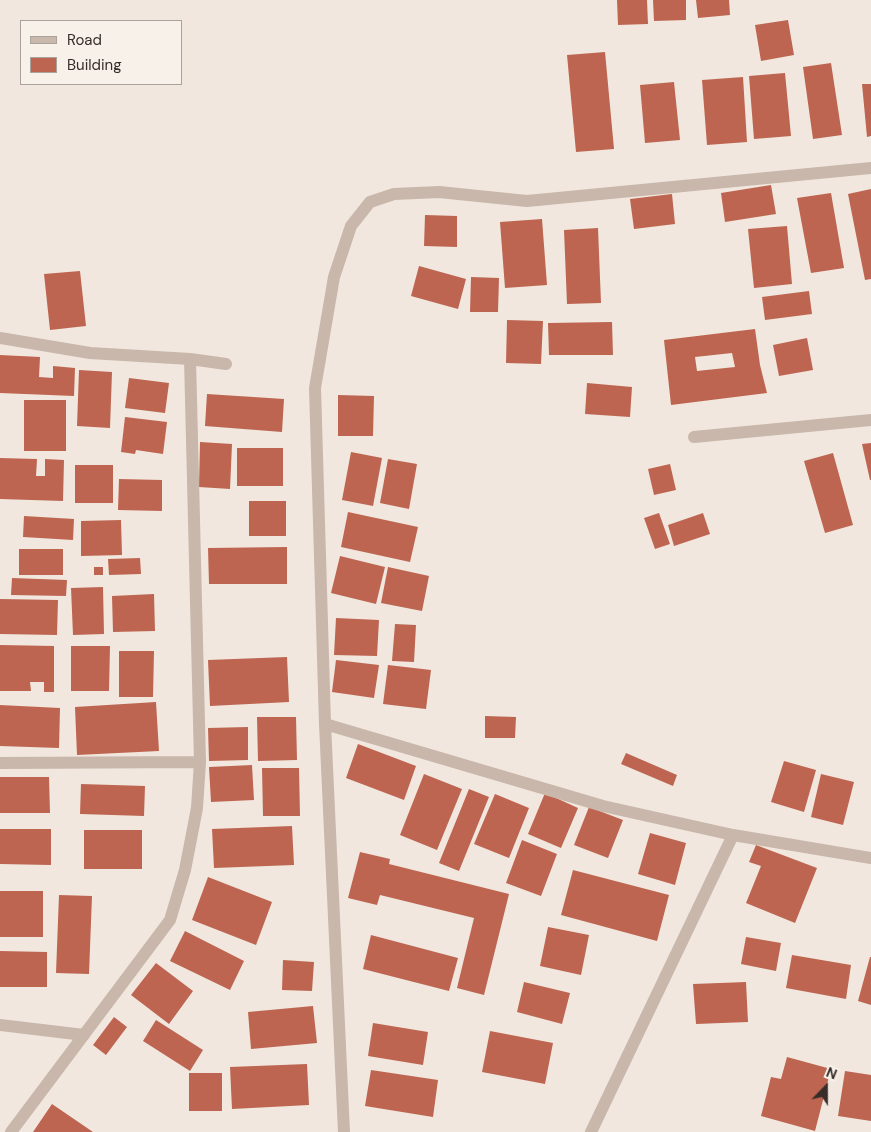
<!DOCTYPE html>
<html>
<head>
<meta charset="utf-8">
<style>
	body { margin:0 }
	#map { position:relative; width:871px; height:1132px; overflow:hidden; background:#f1e7de; font-family:"DM Sans",sans-serif }
	canvas { display:block }
	.legend { position:absolute; left:20px; top:20px; width:162px; height:65px; box-sizing:border-box; background:#f8f1ea; border:1px solid #aaa39d; margin:0; padding:6px 9px; list-style:none; font-size:15px; color:#362d29 }
	.legend li { display:flex; align-items:center; gap:10px; height:25px }
	.legend b { width:25px; border:1px solid #aaa39d }
	.north { position:absolute; left:801px; top:1062px; width:50px; height:50px; -webkit-text-stroke:4px #f8f1ea; paint-order:stroke; rotate:22deg; font-size:14px; font-weight:700; line-height:20px; text-align:center; color:#362d29 }
	.north::after { content:''; display:block; margin:auto; width:18px; height:22px; background:#362d29; clip-path:polygon(50% 0,100% 100%,50% 72%,0 100%) }
</style>
</head>
<body>
<div id="map">
<canvas width="871" height="1132"></canvas>
<ul class="legend">
<li><b style="height:6px;background:#c8b7aa"></b>Road</li>
<li><b style="height:14px;background:#bd6550"></b>Building</li>
</ul>
<div class="north">N</div>
</div>
<script>
const g = document.querySelector('canvas').getContext('2d');
g.lineJoin = 'round';
function fillPath(path, color) { g.fillStyle = color; g.fill(path, 'evenodd'); }
const poly = rows => new Path2D(rows.map(r => 'M' + r).join(''));
function strokePath(path, color, width, dash) { g.strokeStyle = color; g.lineWidth = width; g.lineCap = dash ? 'butt' : 'round'; g.setLineDash(dash || []); g.stroke(path); }
fillPath(poly([
	[617,0,647,0,648,24,618,25],
	[653,0,686,0,686,20,654,21],
	[696,0,729,0,730,15,698,18],
	[788,20,794,55,761,61,755,25],
	[605,52,614,149,576,152,567,55],
	[831,63,842,135,813,139,803,67],
	[785,73,791,136,754,139,749,76],
	[743,77,747,142,707,145,702,80],
	[674,82,680,140,645,143,640,85],
	[862,84,871,84,871,136,867,137],
	[771,185,776,214,725,222,721,193],
	[871,189,871,279,865,280,848,194],
	[831,193,844,268,811,273,797,198],
	[672,194,675,224,634,229,630,199],
	[425,215,457,216,457,247,424,246],
	[542,219,547,285,505,288,500,222],
	[787,226,792,284,754,288,748,229],
	[598,228,601,303,567,304,564,230],
	[419,266,466,279,458,309,411,296],
	[80,271,86,326,50,330,44,274],
	[471,277,499,278,498,312,470,312],
	[809,291,812,314,765,320,762,297],
	[507,320,543,321,541,364,506,363],
	[612,322,613,355,549,355,548,323],
	[755,329,760,365,767,393,671,405,664,340],
	[732,353,735,367,697,371,695,357],
	[807,338,813,370,779,376,773,345],
	[0,355,40,357,39,377,53,378,53,366,75,368,74,396,0,393],
	[79,370,112,372,110,428,77,426],
	[129,378,169,383,165,413,125,408],
	[587,383,632,387,630,417,585,414],
	[207,394,284,399,282,432,205,426],
	[338,395,374,396,373,436,338,436],
	[24,400,66,400,66,451,24,451],
	[125,417,167,422,163,454,136,450,135,454,121,452],
	[200,442,232,444,230,489,199,487],
	[871,443,871,480,870,480,862,444],
	[237,448,283,448,283,486,237,486],
	[351,452,382,458,373,506,342,500],
	[833,453,853,525,825,533,804,461],
	[0,458,37,459,36,476,45,476,45,459,64,460,63,501,0,499],
	[388,459,417,464,409,509,380,503],
	[670,464,676,490,654,495,648,469],
	[75,465,113,465,113,503,75,503],
	[119,479,162,480,162,511,118,510],
	[249,501,286,501,286,536,249,536],
	[348,512,418,527,410,562,341,547],
	[659,513,670,544,655,549,644,518],
	[703,513,710,534,674,546,668,525],
	[24,516,74,519,73,540,23,537],
	[121,520,122,555,81,556,81,521],
	[287,547,287,584,209,584,208,548],
	[19,549,63,549,63,575,19,575],
	[340,556,385,567,376,604,331,593],
	[140,558,141,574,109,575,108,559],
	[94,567,103,567,103,575,94,575],
	[388,567,429,576,422,611,381,603],
	[12,578,67,580,66,596,11,595],
	[103,587,104,634,73,635,71,588],
	[154,594,155,631,113,632,112,596],
	[0,599,58,600,57,635,0,634],
	[336,618,379,620,377,656,334,655],
	[395,624,416,625,414,662,392,661],
	[0,645,54,646,54,692,44,692,44,682,30,682,31,691,0,691],
	[71,646,110,646,109,691,71,691],
	[119,651,154,651,153,697,119,697],
	[287,657,289,702,210,706,208,660],
	[336,660,379,665,374,698,332,692],
	[388,665,431,670,426,709,383,704],
	[156,702,159,751,77,755,75,707],
	[0,705,60,708,59,748,0,746],
	[485,716,516,717,515,738,485,738],
	[257,717,296,717,297,760,258,761],
	[248,727,248,760,209,761,208,728],
	[358,744,416,766,404,800,346,778],
	[626,753,677,775,673,786,621,764],
	[784,761,816,770,804,812,771,802],
	[252,765,254,800,211,802,209,767],
	[262,768,299,768,300,816,263,816],
	[424,774,462,789,437,850,400,835],
	[821,774,854,782,843,825,811,817],
	[0,777,49,777,50,813,0,813],
	[81,784,145,786,144,816,80,814],
	[469,789,489,797,459,871,439,863],
	[545,793,578,808,561,848,528,834],
	[495,794,529,808,509,858,474,844],
	[589,807,623,820,608,858,574,845],
	[292,826,294,865,214,868,212,829],
	[0,829,51,829,51,865,0,864],
	[84,830,142,830,142,869,84,869],
	[650,833,686,843,675,885,638,874],
	[522,840,557,854,541,896,506,883],
	[756,845,817,868,795,923,746,903,761,866,749,862],
	[360,852,390,859,389,864,509,894,484,995,457,988,474,918,380,895,377,905,348,898],
	[573,870,669,895,657,941,561,915],
	[208,877,272,902,256,945,192,920],
	[0,891,43,891,43,937,0,937],
	[59,895,92,896,89,974,56,973],
	[548,927,589,935,581,975,540,966],
	[185,931,244,961,230,990,170,961],
	[371,935,458,958,449,991,363,969],
	[746,937,781,943,776,971,741,964],
	[0,951,47,952,47,987,0,987],
	[792,955,851,965,846,999,786,988],
	[870,957,871,957,871,1005,858,1001],
	[283,960,314,962,312,991,282,990],
	[156,963,193,991,169,1024,131,995],
	[524,982,570,993,562,1024,517,1012],
	[746,982,748,1022,696,1024,693,984],
	[313,1006,317,1043,251,1049,248,1012],
	[114,1017,127,1027,106,1055,93,1045],
	[156,1020,203,1050,190,1071,143,1041],
	[373,1023,428,1032,423,1065,368,1056],
	[490,1031,553,1043,545,1084,482,1072],
	[787,1057,831,1069,815,1131,761,1116,771,1077,781,1079],
	[307,1064,309,1105,232,1109,230,1067],
	[371,1070,438,1080,433,1117,365,1106],
	[845,1071,871,1075,871,1121,838,1116],
	[189,1073,222,1073,222,1111,189,1111],
	[52,1104,93,1132,33,1132]
]), '#bd6550');
strokePath(poly([
	[0,338,90,353,190,359,226,364],
	[694,437,871,420],
	[325,724,603,806,733,835,871,858],
	[0,763,200,762],
	[0,1025,84,1035],
	[11,1132,170,920,185,870,197,808,200,762,190,359],
	[344,1132,325,724,315,388,334,277,351,226,370,202,394,194,439,192,527,201,871,168],
	[591,1132,733,835]
]), '#c8b7aa', 12);
</script>
</body>
</html>
